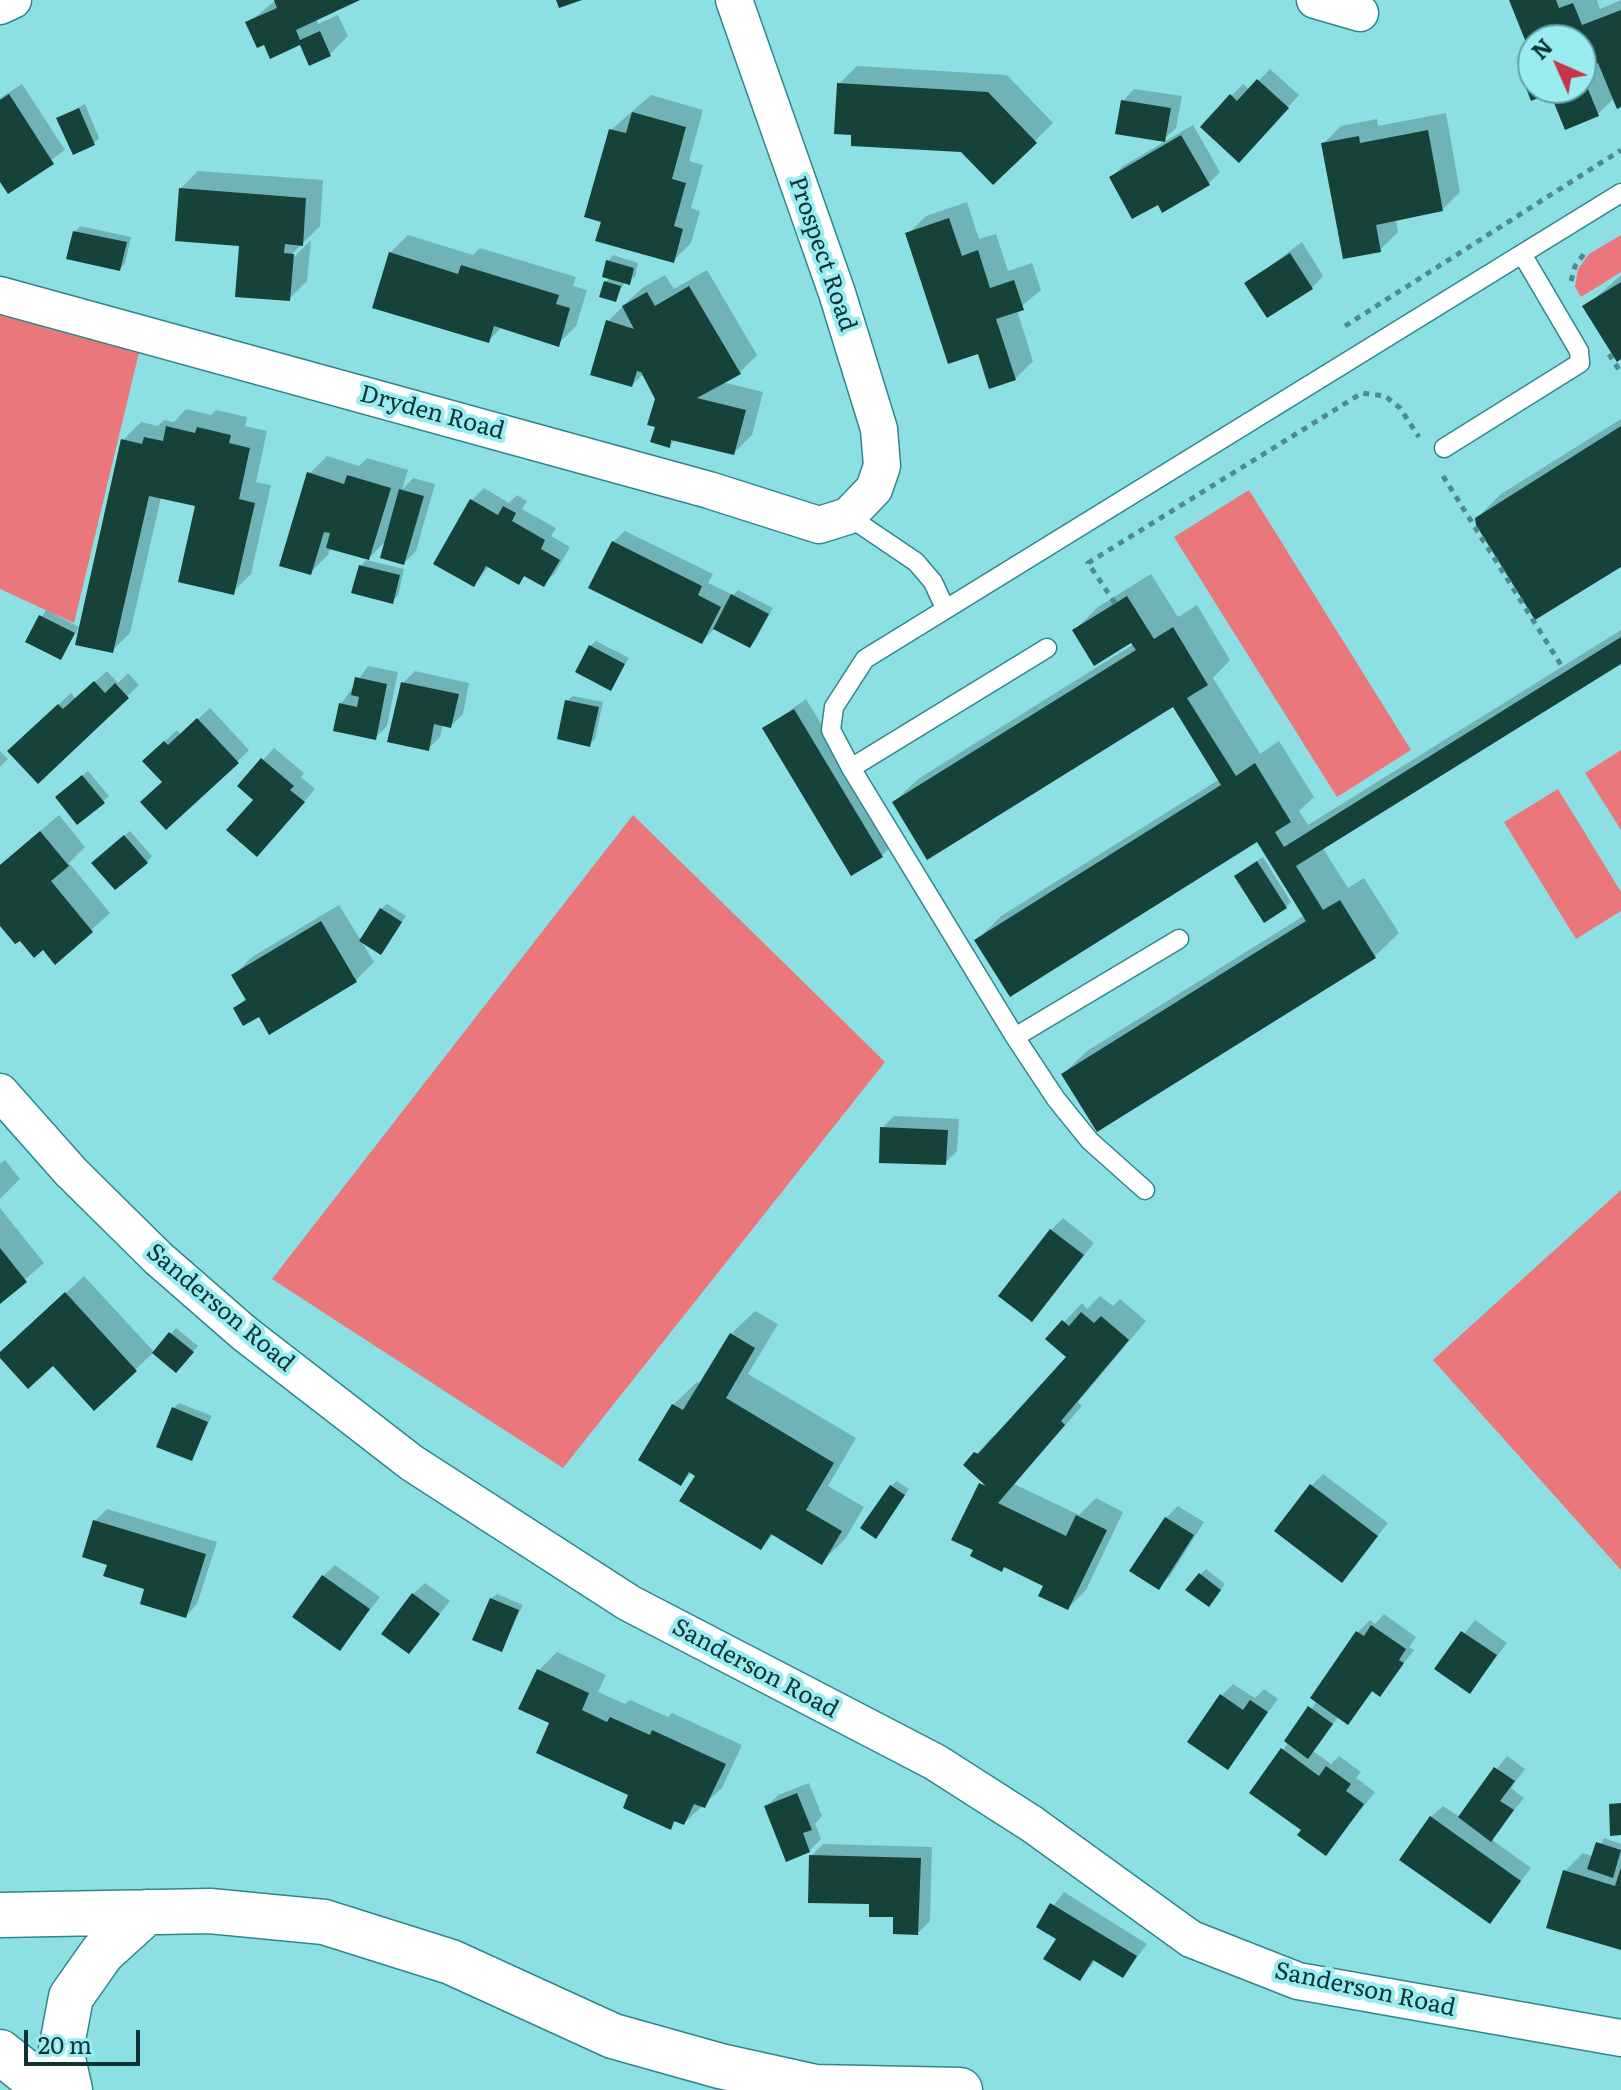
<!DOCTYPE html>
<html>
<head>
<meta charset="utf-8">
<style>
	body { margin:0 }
	#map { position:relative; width:1621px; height:2090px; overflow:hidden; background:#8ce0e4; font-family:Literata,serif }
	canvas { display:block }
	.north { position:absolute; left:1517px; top:24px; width:80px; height:80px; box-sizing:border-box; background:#99edf1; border:2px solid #62a3a6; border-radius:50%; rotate:315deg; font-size:22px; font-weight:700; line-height:32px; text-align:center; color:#0f3335 }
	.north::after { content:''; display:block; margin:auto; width:28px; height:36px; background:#c63646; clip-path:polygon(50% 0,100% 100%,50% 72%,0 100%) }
	.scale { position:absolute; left:24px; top:2030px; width:116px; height:36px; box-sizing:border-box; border:4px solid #0f3335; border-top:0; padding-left:10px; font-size:24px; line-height:28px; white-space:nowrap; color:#0f3335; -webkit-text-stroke:6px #99edf1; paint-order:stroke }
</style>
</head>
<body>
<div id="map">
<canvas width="1621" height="2090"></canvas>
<div class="north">N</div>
<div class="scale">20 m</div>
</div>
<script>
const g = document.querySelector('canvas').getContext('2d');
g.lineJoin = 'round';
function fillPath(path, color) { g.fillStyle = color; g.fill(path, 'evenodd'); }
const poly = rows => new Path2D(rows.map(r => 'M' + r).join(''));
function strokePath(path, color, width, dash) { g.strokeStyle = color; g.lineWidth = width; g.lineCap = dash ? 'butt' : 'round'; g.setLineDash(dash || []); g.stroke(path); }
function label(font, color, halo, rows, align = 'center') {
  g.font = font + ' Literata,serif'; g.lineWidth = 8; g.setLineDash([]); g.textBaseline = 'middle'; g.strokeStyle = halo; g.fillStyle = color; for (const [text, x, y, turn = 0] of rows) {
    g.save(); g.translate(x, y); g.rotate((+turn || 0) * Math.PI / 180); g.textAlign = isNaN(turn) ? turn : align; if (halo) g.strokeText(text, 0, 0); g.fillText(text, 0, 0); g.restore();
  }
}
fillPath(poly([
	[1621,235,1621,272,1581,297,1575,287,1578,269,1589,254],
	[0,302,142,340,74,623,0,589],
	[1249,490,1411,750,1337,797,1174,537],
	[1621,750,1621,830,1585,773],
	[1558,789,1621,892,1621,911,1576,939,1504,822],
	[633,815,885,1062,563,1468,272,1279],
	[1621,1190,1621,1570,1433,1360]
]), '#ea777b');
fillPath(poly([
	[276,0,355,0,316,18,318,24,338,15,348,36,330,54,301,42,265,42,248,23],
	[1512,0,1597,0,1600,9,1621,0,1621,105,1614,98,1598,114,1552,91,1532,98,1522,73,1533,62,1533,88,1581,88,1581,40,1533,40,1533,55],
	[857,66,1007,75,1053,123,993,182,962,150,853,133,839,84],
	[1270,69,1299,95,1251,148,1231,96,1243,84,1250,90],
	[22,84,65,150,8,191,0,178,0,98],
	[1134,89,1182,96,1176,128,1164,139,1123,101],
	[651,95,703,110,689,161,703,165,691,208,700,211,691,243,673,261,604,220,611,130],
	[85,104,99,138,94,143,59,119],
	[1446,113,1460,192,1442,210,1396,219,1398,232,1380,250,1323,144,1341,126,1377,119,1378,126],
	[1193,125,1220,172,1208,184,1159,202,1111,177,1123,166],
	[198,171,323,180,320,226,286,260,288,263,311,240,307,281,289,299,241,244,180,189],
	[967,202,979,239,996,234,1008,271,1032,263,1041,290,1017,310,1033,361,1015,379,979,352,908,234,926,216],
	[80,226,131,237,125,264,119,269,75,232],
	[408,235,473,255,480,248,576,277,573,286,587,290,576,326,558,344,502,327,488,341,390,253],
	[1302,242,1323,276,1312,288,1247,283],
	[613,255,638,263,635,277,625,281,616,300,605,282,611,277,608,261],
	[707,270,757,355,739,373,722,382,763,392,752,435,734,453,676,439,669,446,657,426,657,399,644,373,632,385,608,321,642,288,665,275,674,289],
	[1621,275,1621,357,1585,307],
	[186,409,211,415,216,410,247,417,245,426,267,431,256,482,271,485,251,574,233,592,198,504,161,497,130,633,112,651,123,440,141,422,158,426,164,420,174,422],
	[1621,419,1621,565,1477,518,1501,494],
	[327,456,359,466,367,458,408,470,402,490,413,478,435,484,416,551,404,563,388,539,369,558,331,547,328,555,310,573,309,474],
	[484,488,509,503,517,495,527,501,522,509,556,528,551,536,570,547,555,573,543,585,526,575,518,583,489,566,474,585,436,563,472,500],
	[625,531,713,574,708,583,733,595,738,590,773,608,755,641,750,646,715,628,702,642,613,542],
	[366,560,404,569,398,596,392,601,361,566],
	[1151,574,1178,617,1197,605,1230,660,1213,678,1260,754,1279,741,1314,797,1299,811,1308,825,1621,630,1621,662,1322,847,1348,888,1364,878,1399,933,1375,956,1097,1129,1063,1074,1087,1051,1305,915,1258,839,977,940,1001,916,1220,779,1173,705,894,802,918,779,1134,644,1132,640,1075,630,1098,607],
	[46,610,79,627,61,658,28,641],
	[596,641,629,658,611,688,590,646],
	[368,666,398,672,387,726,375,738,341,704],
	[107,671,118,683,128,673,139,685,38,781,10,751,71,693,76,699],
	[415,671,469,683,463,714,451,726,443,724,440,737,428,749,403,683],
	[573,696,603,702,595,739,589,745,567,701],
	[806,699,894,844,882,855,764,729],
	[210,708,249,750,237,762,164,781,157,749,177,730,181,735],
	[274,748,304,773,301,777,315,789,269,843,255,799,263,760],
	[0,751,8,759,0,767],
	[88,771,109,796,78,822,63,792],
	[59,815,85,847,69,863,110,913,56,962,44,948,20,938,0,923,0,865],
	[130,831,152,856,147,862,99,857],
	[1263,857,1291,902,1286,907,1242,871],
	[387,904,406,916,386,947,381,909],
	[339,905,374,962,356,980,270,1032,260,1014,235,1009,247,997,234,975,252,957],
	[894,1116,959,1119,957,1151,945,1163,882,1128],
	[5,1160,20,1179,0,1199,0,1164],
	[0,1208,44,1263,0,1301],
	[1063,1218,1094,1243,1032,1319,1051,1230],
	[84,1276,155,1353,176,1328,198,1346,176,1370,154,1352,94,1408,53,1364,28,1386,0,1355],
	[1100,1296,1113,1306,1120,1299,1146,1321,1078,1402,1082,1406,1014,1484,1079,1515,1096,1498,1123,1512,1086,1590,1068,1608,1045,1585,975,1550,984,1481,966,1465,994,1435,996,1437,1069,1357,1048,1339,1082,1303,1087,1309],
	[755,1311,778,1324,748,1374,856,1438,828,1486,864,1507,845,1539,822,1562,774,1534,761,1548,698,1475,692,1472,680,1484,673,1405,697,1382,701,1384,731,1334],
	[179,1403,212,1416,191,1459,174,1408],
	[1323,1474,1388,1523,1342,1580,1311,1486],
	[897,1481,909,1489,881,1531,891,1486],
	[1178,1506,1204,1522,1170,1576,1158,1587,1166,1518],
	[107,1509,217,1542,197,1604,186,1616,110,1564,84,1556,95,1521],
	[335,1565,380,1597,340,1649,323,1576],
	[1206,1569,1225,1584,1214,1599,1201,1574],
	[425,1583,450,1601,409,1652,413,1594],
	[497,1594,523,1605,501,1650,491,1599],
	[1384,1614,1416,1637,1409,1647,1414,1650,1380,1694,1374,1690,1348,1722,1339,1716,1313,1751,1331,1764,1339,1756,1361,1772,1356,1778,1375,1792,1326,1854,1304,1830,1283,1750,1317,1701,1312,1698,1358,1632,1370,1620,1375,1624],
	[1475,1620,1507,1643,1470,1692,1437,1669],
	[557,1652,606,1675,598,1692,625,1704,630,1700,668,1717,672,1713,742,1745,722,1788,684,1823,677,1820,670,1827,551,1723,539,1670],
	[1233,1684,1255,1698,1264,1689,1278,1699,1227,1767,1222,1695],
	[1507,1756,1525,1769,1511,1788,1524,1798,1491,1839,1531,1868,1490,1922,1431,1817,1443,1806,1460,1817],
	[809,1783,822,1816,815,1824,821,1839,809,1851,766,1807,778,1795],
	[1604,1838,1621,1844,1621,1948,1565,1871,1583,1853,1594,1857],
	[823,1844,932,1847,930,1921,918,1933,896,1915,871,1902,811,1856],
	[1064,1892,1147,1944,1123,1976,1096,1960,1080,1979,1059,1938,1038,1926]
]), '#0003');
fillPath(poly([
	[274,0,360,0,296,30,300,40,320,31,331,56,309,66,300,45,270,59,264,45,257,48,245,22,277,8],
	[556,0,582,0,559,8],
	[1509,0,1556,0,1559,8,1573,3,1582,25,1621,10,1621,107,1617,109,1598,63,1581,70,1581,40,1533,40,1533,60],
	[1533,67,1533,88,1581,88,1581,72,1599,116,1565,130,1550,93,1531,101,1520,72],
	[1257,79,1289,108,1239,163,1200,127,1230,94,1237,101],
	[837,83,988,92,1037,143,993,185,961,152,851,146,851,135,834,134],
	[9,94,54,164,8,194,0,182,0,100],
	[1121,100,1171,108,1165,142,1115,134],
	[79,108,95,145,73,155,56,118],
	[632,112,686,127,672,179,686,183,674,226,683,229,674,263,595,241,601,222,584,217,609,129,626,133],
	[1428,130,1443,211,1376,225,1381,252,1343,259,1321,143,1359,136,1360,143],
	[1181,135,1210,185,1162,213,1158,205,1132,219,1109,177],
	[179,188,306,198,303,246,285,244,284,253,294,254,290,301,235,297,239,246,175,241],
	[949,218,962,256,978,250,990,288,1014,280,1024,310,996,319,1016,380,989,389,978,354,948,364,905,233],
	[73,231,127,242,120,271,66,259],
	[389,252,458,274,461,265,559,295,556,304,570,308,559,347,494,326,489,343,372,308],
	[1290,253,1313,289,1267,318,1244,283],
	[606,260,634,268,630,285,602,277],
	[604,281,621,286,616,302,599,297],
	[1621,282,1621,359,1617,362,1582,306],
	[689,286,741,374,697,398,746,410,734,455,671,440,670,448,650,442,655,427,647,425,655,399,641,372,637,371,632,387,590,375,606,320,634,329,622,306,647,292,655,306],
	[166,426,195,433,197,427,231,435,229,443,250,448,239,499,255,503,234,595,178,582,195,506,149,496,113,653,75,645,121,439,142,444,144,437,163,441],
	[1621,426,1621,567,1535,620,1476,525,1475,518],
	[307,472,344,484,347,475,391,488,369,560,326,548,330,533,324,532,311,575,279,566],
	[399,489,424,496,404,565,380,558],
	[470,499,498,515,503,506,516,513,512,521,545,540,541,549,560,560,544,587,524,576,519,585,486,566,474,587,433,564],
	[612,541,702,586,698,595,721,607,702,644,588,588],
	[359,565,400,575,393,604,351,593],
	[731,594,769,614,750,648,713,629],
	[1127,596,1154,639,1173,627,1208,685,1187,698,1236,776,1255,763,1291,822,1275,832,1284,847,1621,637,1621,664,1296,866,1323,910,1340,900,1376,958,1097,1132,1061,1074,1306,921,1257,842,1010,997,974,940,1221,785,1173,707,927,860,892,802,1136,650,1131,643,1094,666,1072,630],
	[39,615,75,633,61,660,25,642],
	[589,645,625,664,611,691,575,672],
	[355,677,387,684,376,740,333,731,339,703,357,707,359,697,351,695],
	[94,681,105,693,115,683,129,698,38,784,7,751,58,704,63,709],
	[401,682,459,694,451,728,434,724,429,751,387,742],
	[565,700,599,707,590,747,557,739],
	[794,709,883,857,851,876,762,728],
	[197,718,239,763,166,830,140,802,162,782,142,761,164,741,168,745],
	[261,758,294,786,290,790,305,802,257,857,226,830,253,800,237,786],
	[82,775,105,803,77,825,55,797],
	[40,831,69,866,51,881,93,932,55,965,43,950,34,958,20,941,15,944,0,926,0,865],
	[124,835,148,863,115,890,91,863],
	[1257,861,1287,908,1264,923,1234,876],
	[380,908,402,922,381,955,359,941],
	[321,921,357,982,269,1035,259,1017,243,1026,233,1008,246,1000,231,975],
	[880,1127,948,1130,946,1165,879,1163],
	[1050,1229,1084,1255,1032,1322,998,1296],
	[0,1248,27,1282,0,1304],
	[65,1292,137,1371,94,1411,53,1366,28,1389,0,1358,0,1352],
	[1081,1312,1094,1323,1101,1316,1129,1340,1061,1421,1065,1425,998,1503,1066,1536,1076,1515,1107,1530,1068,1610,1038,1596,1043,1586,1004,1567,1002,1572,970,1556,973,1550,951,1540,979,1483,986,1486,963,1465,974,1452,978,1454,1066,1357,1045,1339,1062,1320,1069,1326],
	[169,1332,194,1352,176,1373,152,1353],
	[730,1333,755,1348,726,1398,834,1463,806,1510,842,1531,822,1565,771,1534,761,1550,679,1501,695,1476,689,1472,681,1486,638,1460,672,1404,683,1410],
	[172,1407,208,1422,192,1461,156,1447],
	[1310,1484,1378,1536,1342,1583,1274,1531],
	[890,1485,905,1495,876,1539,860,1528],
	[1165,1517,1194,1535,1159,1590,1129,1571],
	[93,1520,206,1554,186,1618,140,1604,144,1589,103,1576,107,1565,82,1557],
	[1199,1573,1221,1590,1209,1607,1185,1590],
	[322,1575,370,1609,340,1651,292,1617],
	[412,1593,440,1614,409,1654,381,1634],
	[490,1598,519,1610,502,1652,472,1640],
	[1371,1625,1406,1649,1399,1660,1404,1663,1380,1697,1372,1691,1348,1725,1310,1698,1356,1631,1364,1636],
	[1461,1631,1497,1655,1470,1694,1434,1669],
	[537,1669,589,1693,582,1710,607,1722,610,1717,650,1735,652,1730,726,1764,705,1808,694,1804,684,1825,674,1821,671,1830,623,1808,628,1795,536,1753,549,1723,518,1709],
	[1220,1694,1243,1710,1250,1700,1268,1712,1228,1770,1187,1742],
	[1308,1706,1333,1724,1308,1759,1284,1741],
	[1281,1748,1319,1776,1326,1766,1351,1784,1346,1791,1364,1804,1326,1856,1297,1835,1301,1830,1249,1793],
	[1494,1767,1515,1781,1500,1801,1514,1810,1491,1842,1458,1817],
	[797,1793,812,1830,803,1833,810,1852,786,1862,764,1806],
	[1621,1803,1621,1835,1610,1836,1609,1804],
	[1430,1816,1521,1881,1490,1924,1399,1860],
	[1596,1842,1621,1850,1613,1878,1587,1869],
	[809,1855,921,1858,918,1935,893,1934,893,1917,869,1917,869,1904,808,1903],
	[1621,1867,1621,1950,1546,1928,1563,1870,1615,1886],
	[1050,1903,1137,1956,1123,1978,1093,1960,1080,1981,1043,1959,1056,1939,1036,1927]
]), '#17423a');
const service = poly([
	[1444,448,1580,363,1579,351,1522,254],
	[848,516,916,562,933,582,945,608],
	[851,768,1047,648],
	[1015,1037,1179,939],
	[1145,1190,1090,1141,1056,1099,1015,1037,851,768,831,730,834,707,865,659,1621,193]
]);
const minor = poly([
	[1315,0,1360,13],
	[0,6,13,0],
	[0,295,709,490,819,525,848,516,874,489,882,466,879,429,837,293,734,0],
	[0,1092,71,1172,158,1258,244,1333,412,1463,629,1603,935,1762,1032,1824,1191,1939,1298,1981,1621,2038]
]);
const secondary = poly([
	[0,2052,48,2090]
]);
const motorway = poly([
	[0,1915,210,1911,324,1922,451,1962,613,2036,720,2066,815,2087,960,2090],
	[70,2090,61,2050,71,1997,102,1953,147,1912]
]);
strokePath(service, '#2f878b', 21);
strokePath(minor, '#2f878b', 39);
strokePath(secondary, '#2f878b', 47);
strokePath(motorway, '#2f878b', 47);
strokePath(poly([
	[1571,281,1575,266,1586,251],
	[1345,326,1621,150],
	[1609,354,1621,373],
	[1443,476,1561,665],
	[1115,603,1088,563,1362,393,1385,396,1400,408,1419,437]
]), '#4e8b8e', 5, [6, 6]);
strokePath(service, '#fff', 18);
strokePath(minor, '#fff', 36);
strokePath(secondary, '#fff', 44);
strokePath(motorway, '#fff', 44);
label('24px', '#0f3335', '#99edf1', [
	["Prospect Road",822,254,71],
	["Dryden Road",432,413,15],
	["Sanderson Road",220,1308,40],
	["Sanderson Road",755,1669,28],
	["Sanderson Road",1365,1990,12]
]);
</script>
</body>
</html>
